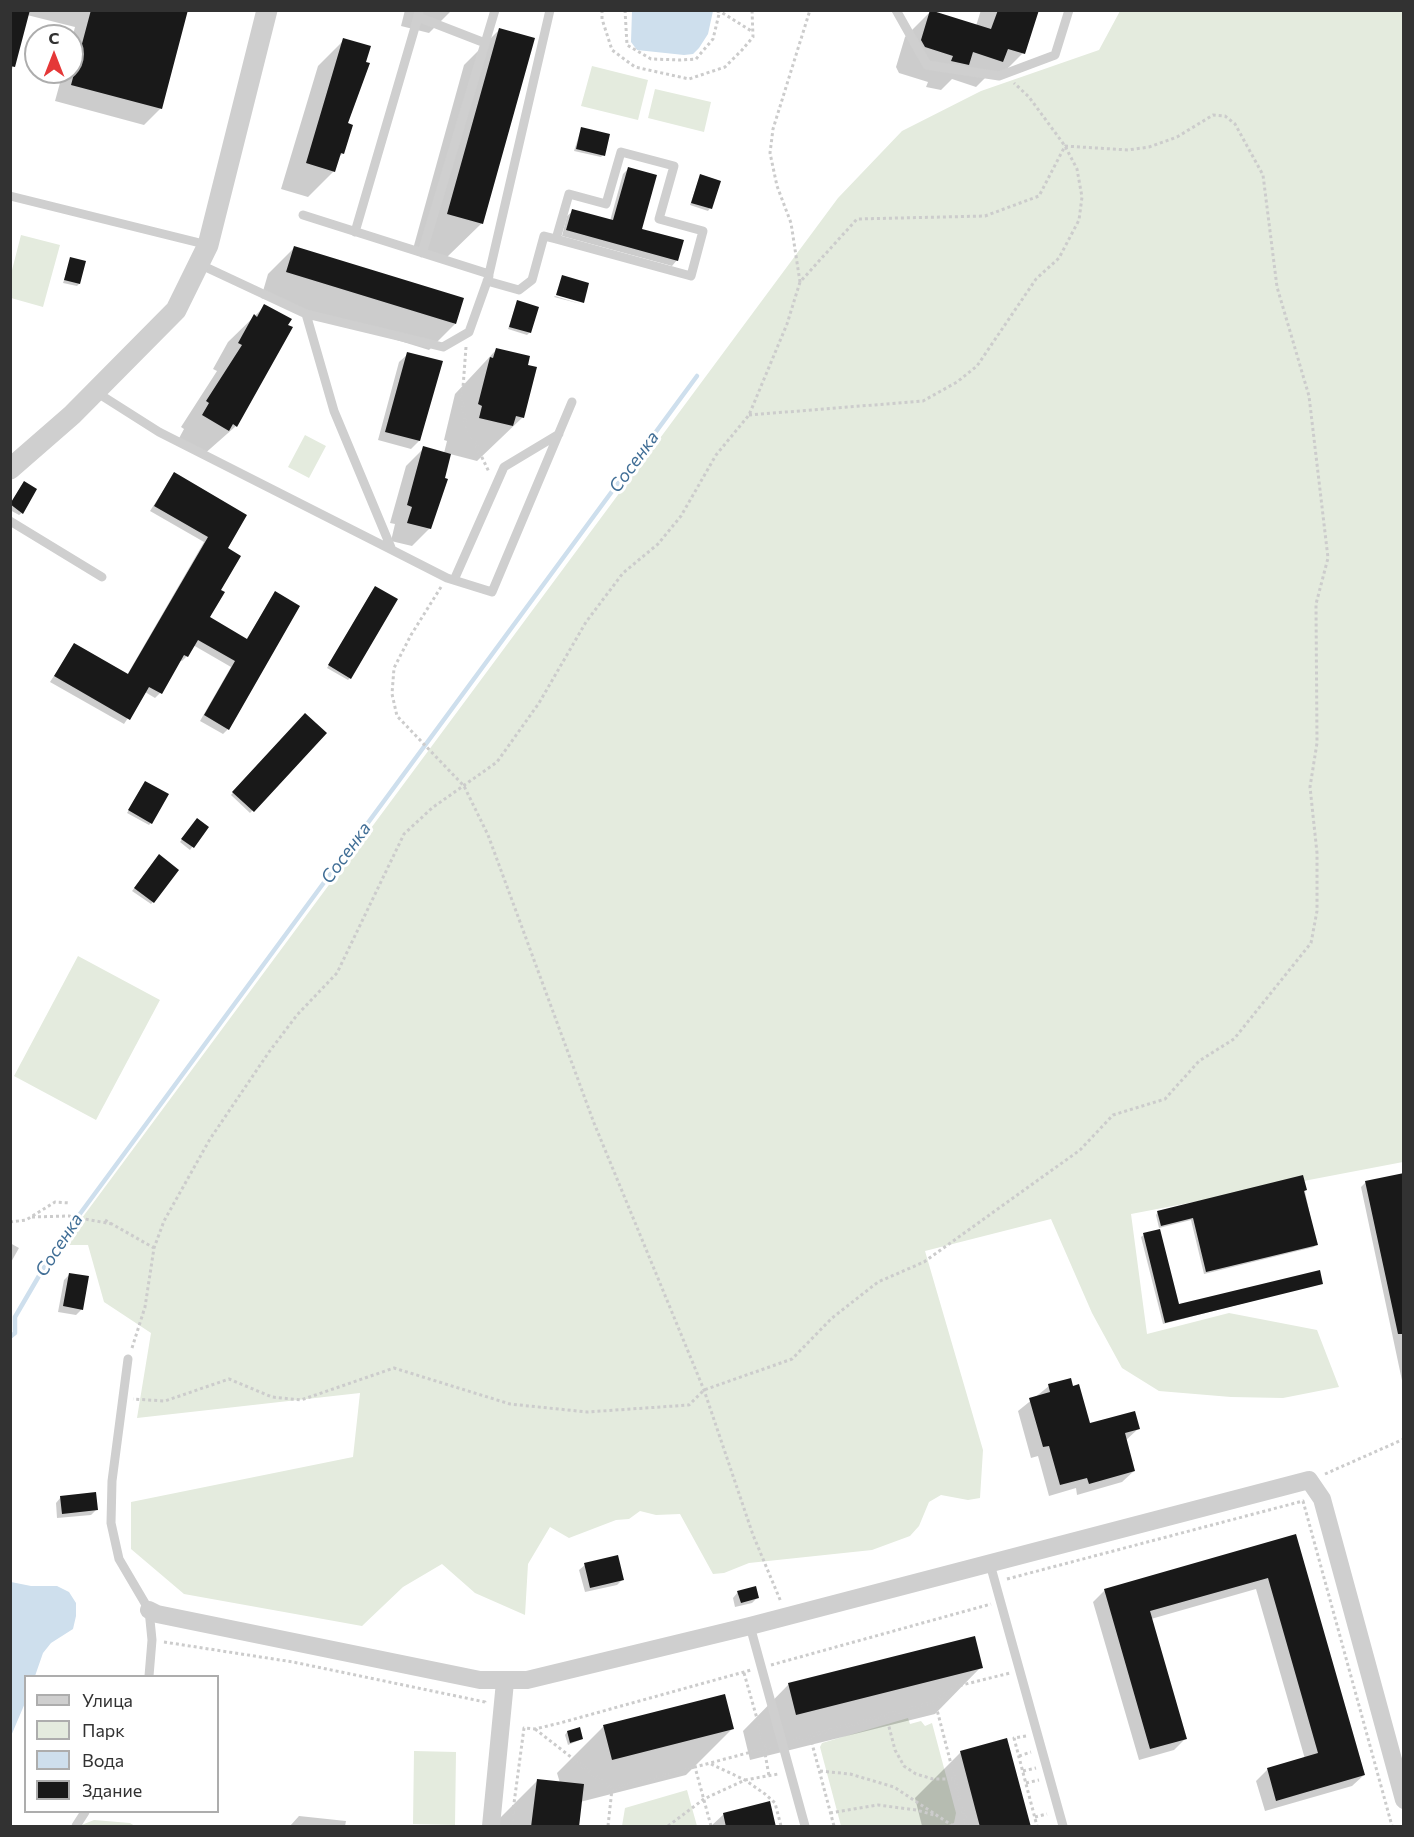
<!DOCTYPE html>
<html>
<head>
<meta charset="utf-8">
<style>
	body { margin:0 }
	#map { position:relative; width:1414px; height:1837px; overflow:hidden; background:#fff; font-family:Commissioner,sans-serif }
	canvas { display:block }
	.frame { position:absolute; inset:0; border:12px solid #323232; pointer-events:none }
	.legend { position:absolute; left:24px; top:1675px; width:195px; height:138px; box-sizing:border-box; background:#fff; border:2px solid #adadad; margin:0; padding:8px 10px; list-style:none; font-size:18px; color:#323232 }
	.legend li { display:flex; align-items:center; gap:12px; height:30px }
	.legend b { width:30px; border:2px solid #adadad }
	.north { position:absolute; left:24px; top:24px; width:60px; height:60px; box-sizing:border-box; background:#fff; border:2px solid #adadad; border-radius:50%; rotate:0deg; font-size:16px; font-weight:700; line-height:24px; text-align:center; color:#323232 }
	.north::after { content:''; display:block; margin:auto; width:21px; height:27px; background:#e53838; clip-path:polygon(50% 0,100% 100%,50% 72%,0 100%) }
</style>
</head>
<body>
<div id="map">
<canvas width="1414" height="1837"></canvas>
<div class="frame"></div>
<ul class="legend">
<li><b style="height:8px;background:#cfcfcf"></b>Улица</li>
<li><b style="height:16px;background:#e4ebde"></b>Парк</li>
<li><b style="height:16px;background:#cedfed"></b>Вода</li>
<li><b style="height:16px;background:#191919"></b>Здание</li>
</ul>
<div class="north">С</div>
</div>
<script>
const g = document.querySelector('canvas').getContext('2d');
g.lineJoin = 'round';
function fillPath(path, color) { g.fillStyle = color; g.fill(path, 'evenodd'); }
const poly = rows => new Path2D(rows.map(r => 'M' + r).join(''));
function strokePath(path, color, width, dash) { g.strokeStyle = color; g.lineWidth = width; g.lineCap = dash ? 'butt' : 'round'; g.setLineDash(dash || []); g.stroke(path); }
function label(font, color, halo, rows, align = 'center') {
  g.font = font + ' Commissioner,sans-serif'; g.lineWidth = 6; g.setLineDash([]); g.textBaseline = 'middle'; g.strokeStyle = halo; g.fillStyle = color; for (const [text, x, y, turn = 0] of rows) {
    g.save(); g.translate(x, y); g.rotate((+turn || 0) * Math.PI / 180); g.textAlign = isNaN(turn) ? turn : align; if (halo) g.strokeText(text, 0, 0); g.fillText(text, 0, 0); g.restore();
  }
}
fillPath(poly([
	[1120,11,1403,11,1403,1162,1131,1214,1147,1334,1229,1313,1317,1330,1339,1387,1283,1398,1231,1397,1159,1391,1122,1368,1092,1313,1051,1219,925,1251,983,1450,980,1498,968,1500,941,1495,929,1502,919,1526,910,1536,872,1550,749,1563,724,1573,713,1574,680,1514,656,1515,640,1511,629,1519,616,1520,569,1538,550,1527,528,1564,525,1615,475,1593,442,1564,403,1587,362,1626,184,1594,131,1549,131,1502,353,1457,360,1393,137,1418,151,1333,104,1302,88,1245,62,1245,838,198,902,131,981,91,1099,50],
	[592,66,648,80,638,120,581,106],
	[655,89,711,102,704,132,648,118],
	[21,235,60,245,43,307,11,298,11,274],
	[305,435,326,446,309,478,288,467],
	[78,956,160,1000,96,1120,14,1076],
	[908,1718,910,1724,921,1721,925,1726,932,1723,956,1813,954,1823,946,1826,841,1826,820,1747,822,1743],
	[414,1751,456,1752,455,1825,413,1824],
	[687,1790,697,1826,622,1826,625,1808],
	[94,1820,130,1823,135,1826,79,1826]
]), '#e4ebde');
fillPath(poly([
	[632,11,632,10,713,11,708,34,699,48,693,54,684,55,637,50,631,42],
	[11,1582,31,1586,57,1586,69,1592,76,1603,76,1616,73,1629,51,1643,43,1653,35,1676,26,1676,25,1703,11,1736]
]), '#cedfed');
fillPath(poly([
	[10,10,187,10,161,108,144,125,55,101,63,72,72,72,72,38,75,27,27,15,10,77],
	[405,10,452,10,429,33,401,26],
	[981,10,1037,10,1023,53,997,79,987,76,976,87,952,79,941,90,926,87,928,82,899,73,896,67,905,37,931,11,976,26],
	[499,30,482,223,446,258,413,249,464,65],
	[344,40,347,124,343,153,337,159,334,171,308,197,281,189,318,66],
	[581,129,603,155,601,157,574,151],
	[628,169,640,230,677,260,672,266,562,236,567,216,573,211,610,221,623,174],
	[700,176,710,208,708,211,690,205],
	[294,248,455,324,429,350,261,298,268,274],
	[71,259,79,284,77,286,63,283],
	[555,296,581,304,554,297],
	[517,302,530,332,527,335,508,329],
	[265,306,286,326,236,426,202,456,177,442,184,429,181,427,217,371,213,369,228,342],
	[496,350,523,417,477,461,450,454,430,528,412,546,391,541,395,524,390,523,406,466,424,448,444,453,447,441,444,440,455,394],
	[408,354,419,441,411,449,378,440,399,362],
	[174,474,226,549,219,591,208,618,246,640,275,593,228,729,223,734,200,721,231,667,193,645,187,656,182,661,179,660,160,693,155,698,145,692,124,724,50,682,74,645,127,675,204,542,150,511],
	[22,485,22,513,19,515,10,510,10,505],
	[373,590,350,678,348,680,327,668],
	[305,715,325,733,250,813,231,795],
	[143,785,151,823,149,825,127,813],
	[195,822,207,827,190,850,180,842],
	[157,858,153,902,151,904,132,891],
	[1404,1174,1404,1390,1361,1187,1366,1182],
	[1302,1177,1316,1244,1314,1247,1204,1274,1191,1220,1159,1228,1156,1215,1158,1212],
	[1144,1235,1178,1306,1322,1283,1163,1324,1141,1237],
	[10,1243,19,1248,10,1264],
	[70,1274,87,1278,81,1310,76,1315,58,1312,64,1280],
	[1049,1386,1089,1425,1138,1429,1125,1441,1134,1471,1122,1482,1077,1495,1076,1488,1049,1496,1038,1456,1031,1458,1018,1411],
	[61,1497,97,1509,91,1515,57,1518,56,1503],
	[1295,1536,1364,1775,1352,1786,1265,1811,1256,1781,1268,1769,1305,1759,1256,1589,1151,1619,1185,1739,1174,1750,1139,1760,1093,1602,1105,1590],
	[585,1565,623,1579,617,1585,585,1592,579,1570],
	[738,1592,758,1597,752,1603,735,1607,733,1598],
	[981,1667,935,1714,750,1760,743,1731,789,1684],
	[603,1727,732,1729,686,1775,580,1802,577,1826,492,1826,538,1780,560,1783,557,1773],
	[567,1732,582,1739,568,1745,565,1735],
	[961,1752,1029,1826,922,1826,915,1798],
	[724,1814,775,1826,711,1826],
	[299,1816,346,1821,345,1826,290,1826]
]), '#0003');
strokePath(poly([
	[10,1337,15,1333,15,1317,57,1245,697,376]
]), '#cedfed', 4.5);
fillPath(poly([
	[10,10,30,10,15,67,10,66],
	[91,10,188,10,162,109,71,85],
	[930,10,991,29,998,10,1039,10,1025,54,1008,49,1003,62,973,52,969,65,951,61,953,56,925,47,921,40],
	[499,28,535,38,483,224,447,214],
	[343,38,371,46,366,62,370,63,348,123,353,125,344,154,341,153,335,172,306,163],
	[581,127,610,134,605,156,576,149],
	[628,167,657,175,642,229,684,240,678,261,566,230,572,209,613,220],
	[700,174,721,181,712,209,691,203],
	[294,246,464,298,456,324,286,272],
	[70,257,86,261,80,284,64,280],
	[562,275,589,283,584,303,556,295],
	[517,300,539,307,531,333,509,327],
	[264,304,292,319,288,325,293,327,237,427,233,424,229,431,202,415,209,403,206,401,242,345,238,343,254,314,257,317],
	[496,348,530,356,528,365,537,367,524,418,516,416,513,426,479,418,482,406,478,404,490,357,493,358],
	[407,352,443,361,420,441,385,432],
	[423,446,451,454,445,478,448,479,431,529,407,523,412,507,407,505],
	[174,472,247,515,228,548,241,556,221,590,225,592,210,617,247,639,275,591,300,606,229,730,204,715,235,661,198,640,188,657,184,655,162,694,149,687,130,720,54,676,74,643,128,674,208,537,154,506],
	[24,481,37,489,23,514,10,504],
	[375,586,398,599,351,679,328,665],
	[305,713,327,733,254,812,232,792],
	[145,781,169,794,152,824,128,810],
	[197,818,209,827,194,848,181,839],
	[159,854,179,870,154,903,134,888],
	[1404,1173,1404,1334,1398,1334,1365,1181],
	[1303,1175,1307,1190,1304,1191,1318,1245,1206,1272,1193,1218,1161,1226,1157,1211],
	[1160,1229,1179,1304,1320,1270,1323,1284,1165,1323,1143,1233],
	[69,1273,89,1276,83,1310,63,1306],
	[1071,1378,1073,1386,1079,1384,1090,1423,1135,1411,1140,1429,1125,1433,1135,1471,1089,1484,1087,1478,1060,1485,1049,1446,1043,1447,1029,1398,1050,1392,1048,1384],
	[96,1492,98,1510,62,1514,60,1496],
	[1296,1534,1365,1775,1276,1801,1267,1768,1318,1753,1268,1578,1150,1611,1187,1739,1150,1749,1104,1589],
	[618,1555,624,1580,590,1588,584,1563],
	[756,1586,759,1598,741,1603,737,1591],
	[975,1636,983,1668,796,1715,788,1683],
	[725,1694,734,1729,612,1760,603,1725],
	[580,1727,583,1739,570,1743,567,1731],
	[1007,1738,1031,1827,980,1827,960,1751],
	[537,1779,584,1784,579,1827,531,1827],
	[770,1801,776,1827,726,1827,723,1813]
]), '#191919');
strokePath(poly([
	[602,10,602,19,612,50,635,67,689,79,725,67,742,50,753,37,752,10],
	[625,10,627,45,651,59,681,60,696,59,713,39,720,10],
	[711,10,721,12,753,32],
	[800,282,791,223,777,186,770,153,773,129,810,10],
	[466,347,462,401,465,422,489,472],
	[749,415,923,401,957,382,977,366,1036,279,1059,258,1079,220,1082,197,1077,169,1065,146,1029,97,1014,83],
	[441,587,411,635,394,668,392,694,397,716,464,786,488,835,594,1123,704,1390,753,1535,781,1602],
	[32,1217,69,1216,112,1224],
	[105,1220,154,1248],
	[10,1222,26,1220,55,1202,70,1203],
	[132,1348,145,1307,154,1248,164,1221,210,1139,269,1052,297,1015,337,973,404,834,432,808,497,762,539,703,586,622,623,573,658,544,681,516,716,455,749,415,787,324,800,282,857,219,985,216,1039,196,1065,146,1128,150,1149,147,1177,137,1213,115,1225,116,1235,124,1263,175,1277,287,1309,396,1328,558,1316,604,1317,743,1310,787,1317,853,1317,911,1311,943,1234,1039,1199,1061,1165,1099,1113,1115,1080,1150,924,1262,878,1282,832,1318,792,1359,704,1390,689,1405,587,1412,510,1404,394,1368,301,1400,272,1397,229,1379,165,1401,133,1399],
	[1325,1474,1404,1439],
	[1007,1579,1303,1501,1392,1826],
	[164,1642,293,1662,485,1702,485,1705],
	[771,1665,991,1604],
	[744,1673,762,1736,769,1776],
	[935,1702,954,1687,1010,1673],
	[886,1715,895,1750,904,1766,916,1774,933,1779,955,1779],
	[535,1729,612,1789,695,1767],
	[810,1736,834,1826],
	[1026,1736,1014,1738,1037,1826],
	[794,1740,935,1702,967,1826],
	[1019,1756,1031,1752],
	[711,1764,745,1780,765,1794,775,1803,781,1826],
	[820,1771,850,1774,894,1787,953,1826],
	[1023,1771,1036,1768],
	[1026,1783,1039,1780],
	[830,1813,878,1805,916,1810,938,1816],
	[1035,1817,1047,1814],
	[511,1826,524,1728,535,1729,560,1723,751,1670],
	[608,1826,612,1789],
	[668,1826,704,1799,745,1780,778,1774],
	[711,1826,695,1767,770,1747]
]), '#ccc', 3, [3, 3]);
strokePath(poly([
	[419,10,418,17,485,43],
	[896,10,927,65,999,76,1055,55,1069,10],
	[10,196,208,245],
	[303,215,489,274,550,10],
	[355,232,418,17],
	[422,253,495,10],
	[199,264,306,314,443,347,469,332,489,276],
	[487,281,519,290,532,280,544,236,556,239,691,276,703,231,659,219,674,166,621,152,606,204,569,194,556,239],
	[306,314,334,411,392,550,447,578,492,592,572,402],
	[96,392,159,432,392,550],
	[10,521,102,577],
	[454,580,504,467,559,434],
	[128,1359,112,1481,111,1523,119,1559,149,1610,152,1640,149,1676],
	[990,1564,1063,1826],
	[750,1626,805,1826],
	[76,1826,85,1812]
]), '#cfcfcf', 9);
strokePath(poly([
	[149,1610,157,1614,480,1680,527,1680,750,1626,1309,1480,1322,1499,1404,1800],
	[491,1826,505,1682]
]), '#cfcfcf', 18);
strokePath(poly([
	[10,469,72,415,176,310,208,245,267,10]
]), '#cfcfcf', 21);
label('italic 18px', '#3f6d95', '#fff', [
	["Сосенка",634,462,-54],
	["Сосенка",346,853,-54],
	["Сосенка",59,1245,-57]
]);
</script>
</body>
</html>
